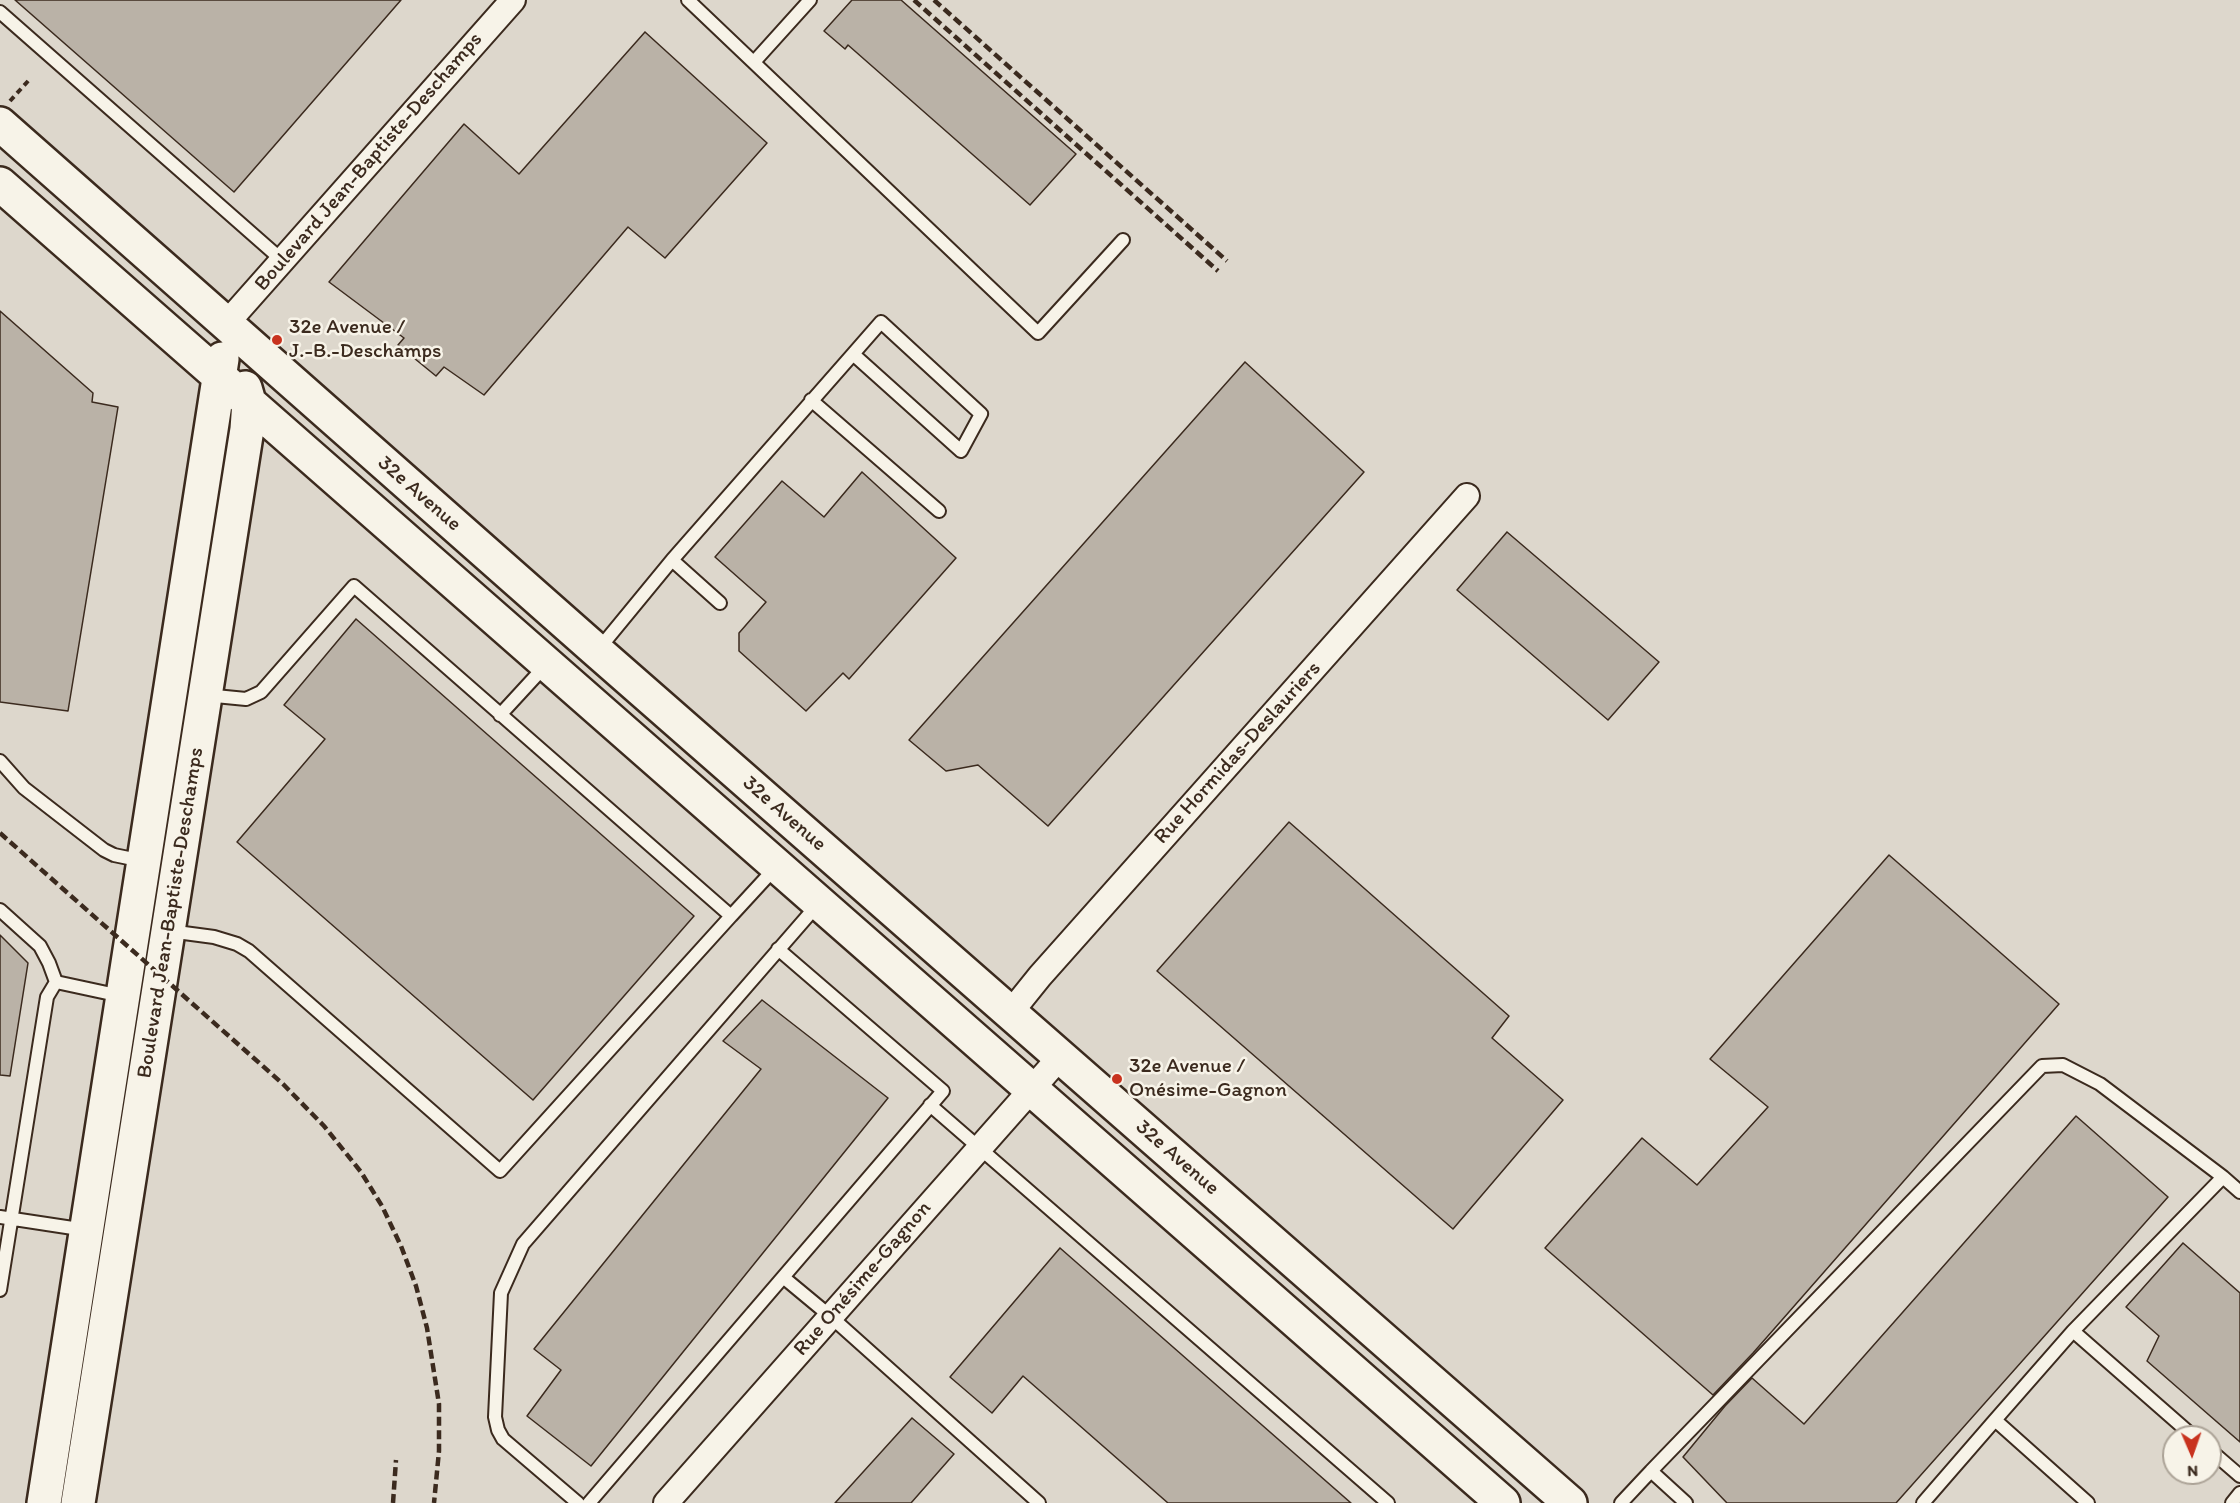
<!DOCTYPE html>
<html>
<head>
<meta charset="utf-8">
<style>
	body { margin:0 }
	#map { position:relative; width:2240px; height:1503px; overflow:hidden; background:#ece7dc; font-family:Itim,sans-serif }
	canvas { display:block }
	.north { position:absolute; left:2162px; top:1425px; width:60px; height:60px; box-sizing:border-box; background:#f7f3e8; border:2px solid #aca397; border-radius:50%; rotate:178deg; font-size:16px; font-weight:700; line-height:24px; text-align:center; color:#3b2a1e }
	.north::after { content:''; display:block; margin:auto; width:21px; height:27px; background:#c8321e; clip-path:polygon(50% 0,100% 100%,50% 72%,0 100%) }
</style>
</head>
<body>
<div id="map">
<canvas width="2240" height="1503"></canvas>
<div class="north">N</div>
</div>
<script>
const g = document.querySelector('canvas').getContext('2d');
g.lineJoin = 'round';
function fillPath(path, color) { g.fillStyle = color; g.fill(path, 'evenodd'); }
const poly = rows => new Path2D(rows.map(r => 'M' + r).join(''));
function strokePath(path, color, width, dash) { g.strokeStyle = color; g.lineWidth = width; g.lineCap = dash ? 'butt' : 'round'; g.setLineDash(dash || []); g.stroke(path); }
function label(font, color, halo, rows, align = 'center') {
  g.font = font + ' Itim,sans-serif'; g.lineWidth = 5; g.setLineDash([]); g.textBaseline = 'middle'; g.strokeStyle = halo; g.fillStyle = color; for (const [text, x, y, turn = 0] of rows) {
    g.save(); g.translate(x, y); g.rotate((+turn || 0) * Math.PI / 180); g.textAlign = isNaN(turn) ? turn : align; if (halo) g.strokeText(text, 0, 0); g.fillText(text, 0, 0); g.restore();
  }
}
fillPath(poly([
	[0,0,2240,0,2240,1503,0,1503],
	[2174,1437,2210,1437,2210,1473,2174,1473]
]), '#ddd7cc');
const building = poly([
	[15,0,401,0,234,192,15,0],
	[852,0,901,0,1076,154,1030,205,848,45,845,49,824,31,852,0],
	[645,32,767,143,665,258,628,227,484,395,444,367,436,376,398,345,404,338,329,282,464,124,519,174,645,32],
	[0,311,93,393,92,402,118,407,68,711,0,702,0,311],
	[1245,362,1364,472,1048,826,978,765,946,771,909,740,1245,362],
	[862,472,956,558,849,679,843,673,806,711,739,651,739,633,766,602,715,557,782,481,824,517,862,472],
	[1507,532,1659,662,1608,720,1457,590,1507,532],
	[356,619,694,916,533,1100,237,842,325,739,284,705,356,619],
	[1289,822,1509,1016,1492,1038,1563,1100,1453,1229,1157,971,1289,822],
	[1889,855,2059,1004,1753,1353,1713,1395,1545,1248,1642,1138,1697,1185,1768,1107,1710,1059,1889,855],
	[0,935,28,963,10,1076,0,1075,0,935],
	[762,1000,888,1098,591,1466,527,1416,561,1370,534,1349,761,1069,723,1041,762,1000],
	[2076,1116,2168,1197,1896,1503,1727,1503,1683,1457,1725,1406,1752,1378,1804,1424,2076,1116],
	[2183,1243,2240,1293,2240,1442,2147,1361,2159,1336,2126,1307,2183,1243],
	[1060,1248,1351,1503,1168,1503,1023,1376,992,1413,950,1377,1060,1248],
	[912,1418,954,1454,911,1503,835,1503,912,1418]
]);
fillPath(building, '#bab2a7');
strokePath(building, '#3b2a1e', 1.5);
const lane = poly([
	[688,0,1038,333,1123,240],
	[0,12,283,261],
	[754,62,810,0],
	[881,322,981,414,961,451,853,354,881,322],
	[811,400,939,511],
	[672,560,720,603],
	[598,650,672,560,853,354],
	[205,695,246,699,261,692,354,586,731,916,777,866],
	[500,715,546,665],
	[0,761,24,788,104,850,114,855,143,861],
	[0,910,40,946,49,963,56,982],
	[169,931,214,937,237,944,249,951,500,1171,731,916],
	[930,1105,1388,1503],
	[0,1217,86,1230],
	[783,1277,830,1316,1039,1503],
	[0,1290,47,997,56,982,121,996],
	[2073,1331,2223,1177,2240,1192],
	[1995,1420,2073,1331,2194,1437],
	[2210,1450,2240,1476],
	[1651,1471,2042,1066,2063,1065,2100,1084,2223,1177],
	[578,1503,503,1439,498,1430,495,1417,501,1293,523,1244,819,903],
	[589,1503,943,1091,778,949],
	[1621,1503,1651,1471,1686,1503],
	[1923,1503,1995,1420,2088,1503],
	[2232,1503,2240,1493]
]);
const street = poly([
	[226,324,513,0],
	[1011,1012,1040,976,1467,496],
	[666,1503,1061,1056]
]);
const secondary = poly([
	[0,124,597,651,1570,1503],
	[0,184,1503,1503],
	[44,1503,222,359],
	[78,1503,247,429,249,402,245,388]
]);
strokePath(lane, '#3b2a1e', 16);
strokePath(street, '#3b2a1e', 28);
strokePath(secondary, '#3b2a1e', 38);
strokePath(poly([
	[10,101,29,80]
]), '#3b2a1e', 4, [6, 4.5]);
strokePath(lane, '#f7f3e8', 12);
strokePath(street, '#f7f3e8', 24);
strokePath(secondary, '#f7f3e8', 33);
strokePath(poly([
	[914,0,1218,271],
	[934,0,1227,261],
	[0,833,283,1084,324,1126,361,1172,382,1206,401,1246,416,1286,427,1328,439,1404,439,1451,434,1503],
	[393,1503,396,1460]
]), '#3b2a1e', 4.5, [9, 4.5]);
for (const [x, y, r, color] of [
	[277,340,6,"#c8321e"],
	[1117,1079,6,"#c8321e"]
]) { const dot = new Path2D(); dot.arc(x, y, r, 0, 2 * Math.PI); g.fillStyle = color; g.fill(dot); strokePath(dot, '#f7f3e8', 2); }
label('21px', '#3b2a1e', '#f7f3e8', [
	["Boulevard Jean-Baptiste-Deschamps",369,162,-49],
	["32e Avenue",419,494,41],
	["Rue Hormidas-Deslauriers",1238,753,-48],
	["32e Avenue",784,814,41],
	["Boulevard Jean-Baptiste-Deschamps",171,913,-81],
	["32e Avenue",1177,1158,41],
	["Rue Onésime-Gagnon",863,1279,-49]
]);
label('21px', '#3b2a1e', '#f7f3e8', [
	["32e Avenue /",289,328],
	["J.-B.-Deschamps",289,352],
	["32e Avenue /",1129,1067],
	["Onésime-Gagnon",1129,1091]
], 'left');
</script>
</body>
</html>
